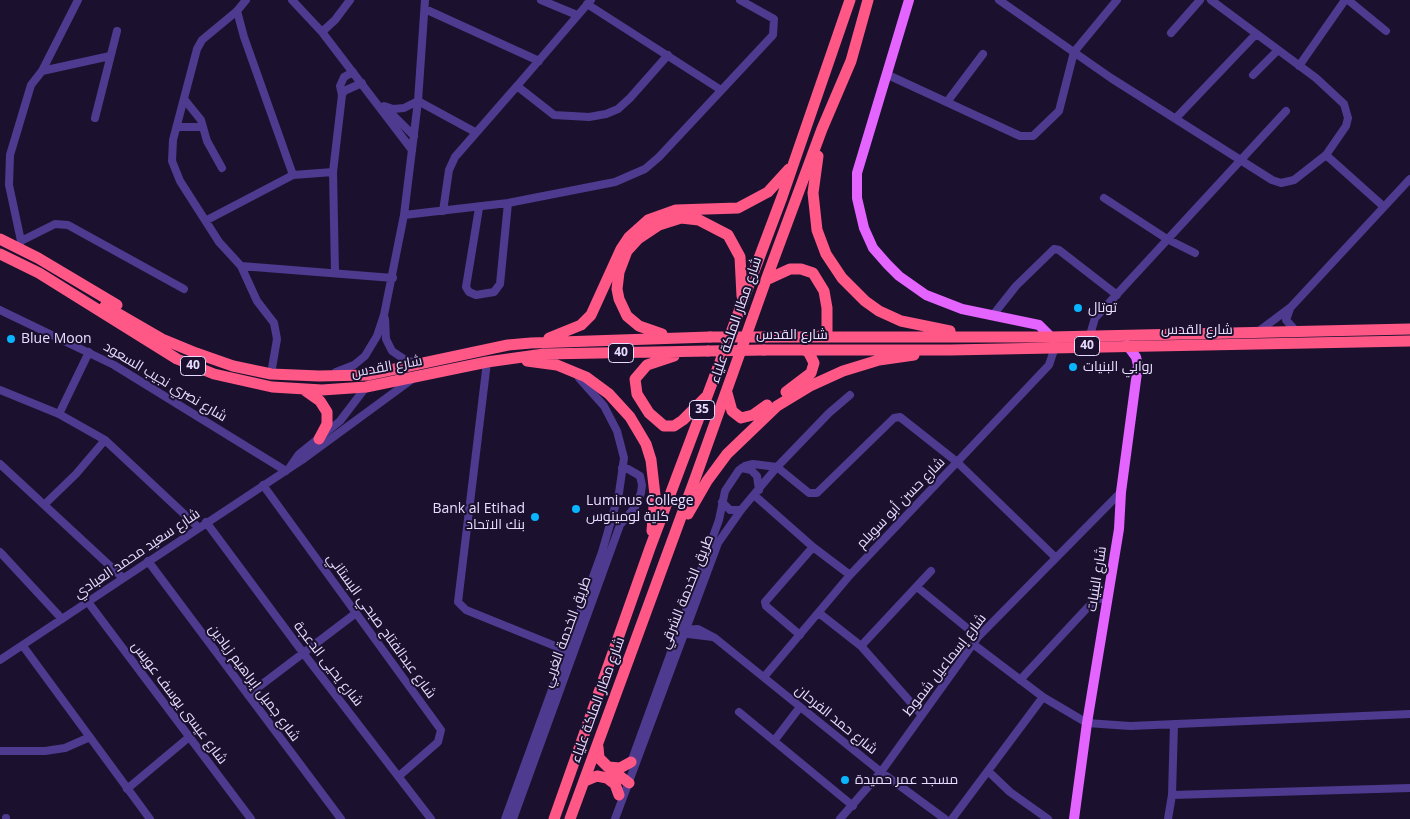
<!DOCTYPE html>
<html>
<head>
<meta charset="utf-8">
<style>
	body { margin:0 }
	canvas { display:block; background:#1b112e }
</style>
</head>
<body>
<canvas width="1410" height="819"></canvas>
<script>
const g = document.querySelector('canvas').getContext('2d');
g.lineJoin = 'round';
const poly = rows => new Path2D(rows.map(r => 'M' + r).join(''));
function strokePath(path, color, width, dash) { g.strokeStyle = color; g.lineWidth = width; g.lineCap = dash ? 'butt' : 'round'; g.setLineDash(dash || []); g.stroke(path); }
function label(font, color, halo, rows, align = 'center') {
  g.font = font + ' "Open Sans",Cairo,sans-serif'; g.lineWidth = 4; g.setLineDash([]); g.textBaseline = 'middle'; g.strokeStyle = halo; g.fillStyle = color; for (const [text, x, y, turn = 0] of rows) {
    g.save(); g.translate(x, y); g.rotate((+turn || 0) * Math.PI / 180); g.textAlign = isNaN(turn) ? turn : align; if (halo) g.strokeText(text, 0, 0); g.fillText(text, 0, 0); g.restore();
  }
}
strokePath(poly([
	[246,0,237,11,202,40,197,49,173,140,172,161,180,181,219,242,241,266,257,301,274,323,277,339,271,374],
	[292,0,322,32,412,150],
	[541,0,577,15],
	[999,0,1111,78,1272,180,1281,183,1294,180,1326,155,1346,126,1348,118,1344,104,1316,78,1211,0],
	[1348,0,1386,31],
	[587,4,721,90],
	[425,9,539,61],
	[237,11,244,37,293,175],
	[322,32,335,20,350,0],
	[1171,33,1200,0],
	[1299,66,1345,0],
	[42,71,110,56],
	[888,75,1020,136,1033,136,1059,111,1074,52,1117,0],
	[1253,75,1277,51],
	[517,86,591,0],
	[342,95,344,91,362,83],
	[184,99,201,120,207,141,222,168],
	[947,102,983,54],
	[384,106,393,109,404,108,418,101,475,132],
	[386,108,414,136],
	[95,118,117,31],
	[1176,118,1256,34],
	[177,127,203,127],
	[1326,155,1383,206],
	[1104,198,1167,239,1195,253],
	[479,208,466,287,469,292,476,295,494,292,500,284,508,203],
	[443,211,449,170,455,157,517,86,554,115,589,117,606,114,618,109,630,98,668,55],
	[404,215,508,203,615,182,645,169,659,157,773,35,774,19,740,0],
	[207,220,293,175,333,172],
	[21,241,55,224,68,225,184,289],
	[19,247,21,241,9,185,10,155,31,85,42,71,78,0],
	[241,266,393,278],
	[335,272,333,172,342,95,340,86,344,77,353,72],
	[1290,309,1286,320,1295,330],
	[0,310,114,365,286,471],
	[993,315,1016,286,1054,249,1059,250,1117,295],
	[385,319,386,339,392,351,407,361,416,362],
	[1259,331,1291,307,1410,179],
	[1090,335,1095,318,1286,111],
	[487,362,458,602,466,610,565,650],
	[336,372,354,365,365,356,377,336,384,315,404,215,418,101,425,0],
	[0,390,59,414,105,440,199,528],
	[59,414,89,352],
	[0,464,123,578],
	[290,467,299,454,340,421,366,387],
	[777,467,809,493,817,493,894,418,900,417,957,462,1055,557],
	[742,468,751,470,757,476,759,490],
	[263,485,441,730,438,742,399,776],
	[754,495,813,547,850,575],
	[722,502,730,510,741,510],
	[45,504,76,474,105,440],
	[206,522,304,654,431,819],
	[0,552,62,619],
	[148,561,341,819],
	[917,587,978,637],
	[88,602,251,819],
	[819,613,861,646,931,571],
	[682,630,698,629,715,638,881,772,945,819],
	[680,633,713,637],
	[800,635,766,606,765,602,813,547],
	[973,644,1043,697,1087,723,1130,726,1410,714],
	[23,646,150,819],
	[861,646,921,714],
	[0,660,302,460,411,380],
	[764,677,850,575,1049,365,1055,347],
	[1020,680,1088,607,1098,599,1107,598],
	[248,695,356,613],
	[739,712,853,806],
	[774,741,800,707],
	[0,751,45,751,65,748,90,737],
	[630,765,719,520,725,491,739,470,745,466,753,464,777,467],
	[988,771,1010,792,1048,819],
	[127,789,188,738],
	[1172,795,1410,788],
	[6,818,6,819],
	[505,819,602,552,619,493,624,458,617,431,604,406,579,378],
	[513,819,620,525,635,507,641,493,642,485,640,476,628,469,622,468],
	[615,819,718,543,741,510,777,467,829,413,850,395],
	[840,819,881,772,978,637,1121,492],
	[952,819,1043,697],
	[1168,819,1172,795,1174,724]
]), '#4e3a8e', 8);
strokePath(poly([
	[909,0,857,173,857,198,864,228,873,248,887,264,899,276,926,295,962,309,1039,325,1051,337],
	[1074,819,1087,723,1119,529,1121,492,1138,365,1136,357,1127,345]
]), '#e464ff', 10);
strokePath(poly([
	[818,156,813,193,817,230,826,254,842,278,865,301,879,311,901,321,950,331],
	[0,239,38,258,117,305],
	[0,254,39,273,177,359,214,374,272,387,322,390,366,387,487,362,544,354,708,351],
	[766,280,790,269,801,269,813,273,824,291,827,308,827,331,819,337],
	[105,306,162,339,196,353,233,366,271,374,319,376,367,375,508,345,531,343,710,337],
	[662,334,639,326,627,316,619,299,617,289,619,272,627,251,638,239,659,225,681,218,699,220,728,235,740,257,742,296],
	[766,337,1051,337,1410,329],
	[549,338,581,325,591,315,621,249,629,237,648,220,676,210,738,208,768,192,789,169],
	[764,350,950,350,1410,341],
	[674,356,647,365,635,379,637,394,649,413,664,426,674,426,683,420,706,397],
	[527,361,557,365,586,377,609,394,630,417,646,444,651,460,655,495,652,531],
	[303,389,320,401,327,412,327,424,319,439],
	[786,392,811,373,814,363,809,353,805,350],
	[727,393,732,411,741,418,753,415,767,405],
	[688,514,707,481,727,454,777,406,810,386,843,371,879,360,914,355],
	[598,747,599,758,608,767,620,768,631,762],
	[608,767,629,783],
	[585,781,597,776,607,778,615,784,619,795],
	[554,819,650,548,782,197,850,0],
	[570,819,696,476,766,280,822,129,851,61,868,0]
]), '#ff5887', 11);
strokePath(poly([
	[710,337,766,337],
	[708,351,764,350]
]), '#ff5887', 11);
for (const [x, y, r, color] of [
	[1078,308,5,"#09b5ff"],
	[11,339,5,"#09b5ff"],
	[1073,367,5,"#09b5ff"],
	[576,509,5,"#09b5ff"],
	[535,517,5,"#09b5ff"],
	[845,780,5,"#09b5ff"]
]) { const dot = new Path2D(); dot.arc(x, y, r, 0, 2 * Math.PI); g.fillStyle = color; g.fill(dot); strokePath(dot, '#1b112e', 2); }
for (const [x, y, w] of [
	[1087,346,25],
	[621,353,25],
	[193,366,25],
	[702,410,25]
]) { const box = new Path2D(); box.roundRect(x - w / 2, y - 9.5, w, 19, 4); g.fillStyle = '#1b112e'; g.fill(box); strokePath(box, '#e8ddff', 1); }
label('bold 12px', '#e8ddff', null, [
	["40",1087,346],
	["40",621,353],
	["40",193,366],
	["35",702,410]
]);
label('14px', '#e8ddff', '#1b112e', [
	["توتال",1088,308],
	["Blue Moon",21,339],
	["روابي البنيات",1083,367],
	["Luminus College",586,501],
	["كلية لومينوس",586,517],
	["Bank al Etihad",525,509,"right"],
	["بنك الاتحاد",525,525,"right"],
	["مسجد عمر حميدة",855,780]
], 'left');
label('14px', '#e8ddff', '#1b112e', [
	["شارع مطار الملكة علياء",736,320,-71],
	["شارع القدس",1197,330],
	["شارع القدس",792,335],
	["شارع القدس",387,367,-10],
	["شارع نصري نجيب السعود",165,382,31],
	["شارع حسن أبو سويلم",901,503,-46],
	["شارع سعيد محمد العبادي",137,554,-34],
	["شارع البنيات",1097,579,-81],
	["طريق الخدمة الشرقي",687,592,-68],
	["شارع عبدالفتاح صبحي البستاني",381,626,54],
	["طريق الخدمة الغربي",567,632,-70],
	["شارع يحيى الدعجة",328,664,52],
	["شارع إسماعيل شموط",945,665,-52],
	["شارع جميل إبراهيم زيادين",254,683,53],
	["شارع مطار الملكة علياء",598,700,-70],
	["شارع عيسى يوسف عويس",179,703,53],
	["شارع حمد الفرحان",836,720,39]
]);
</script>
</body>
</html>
